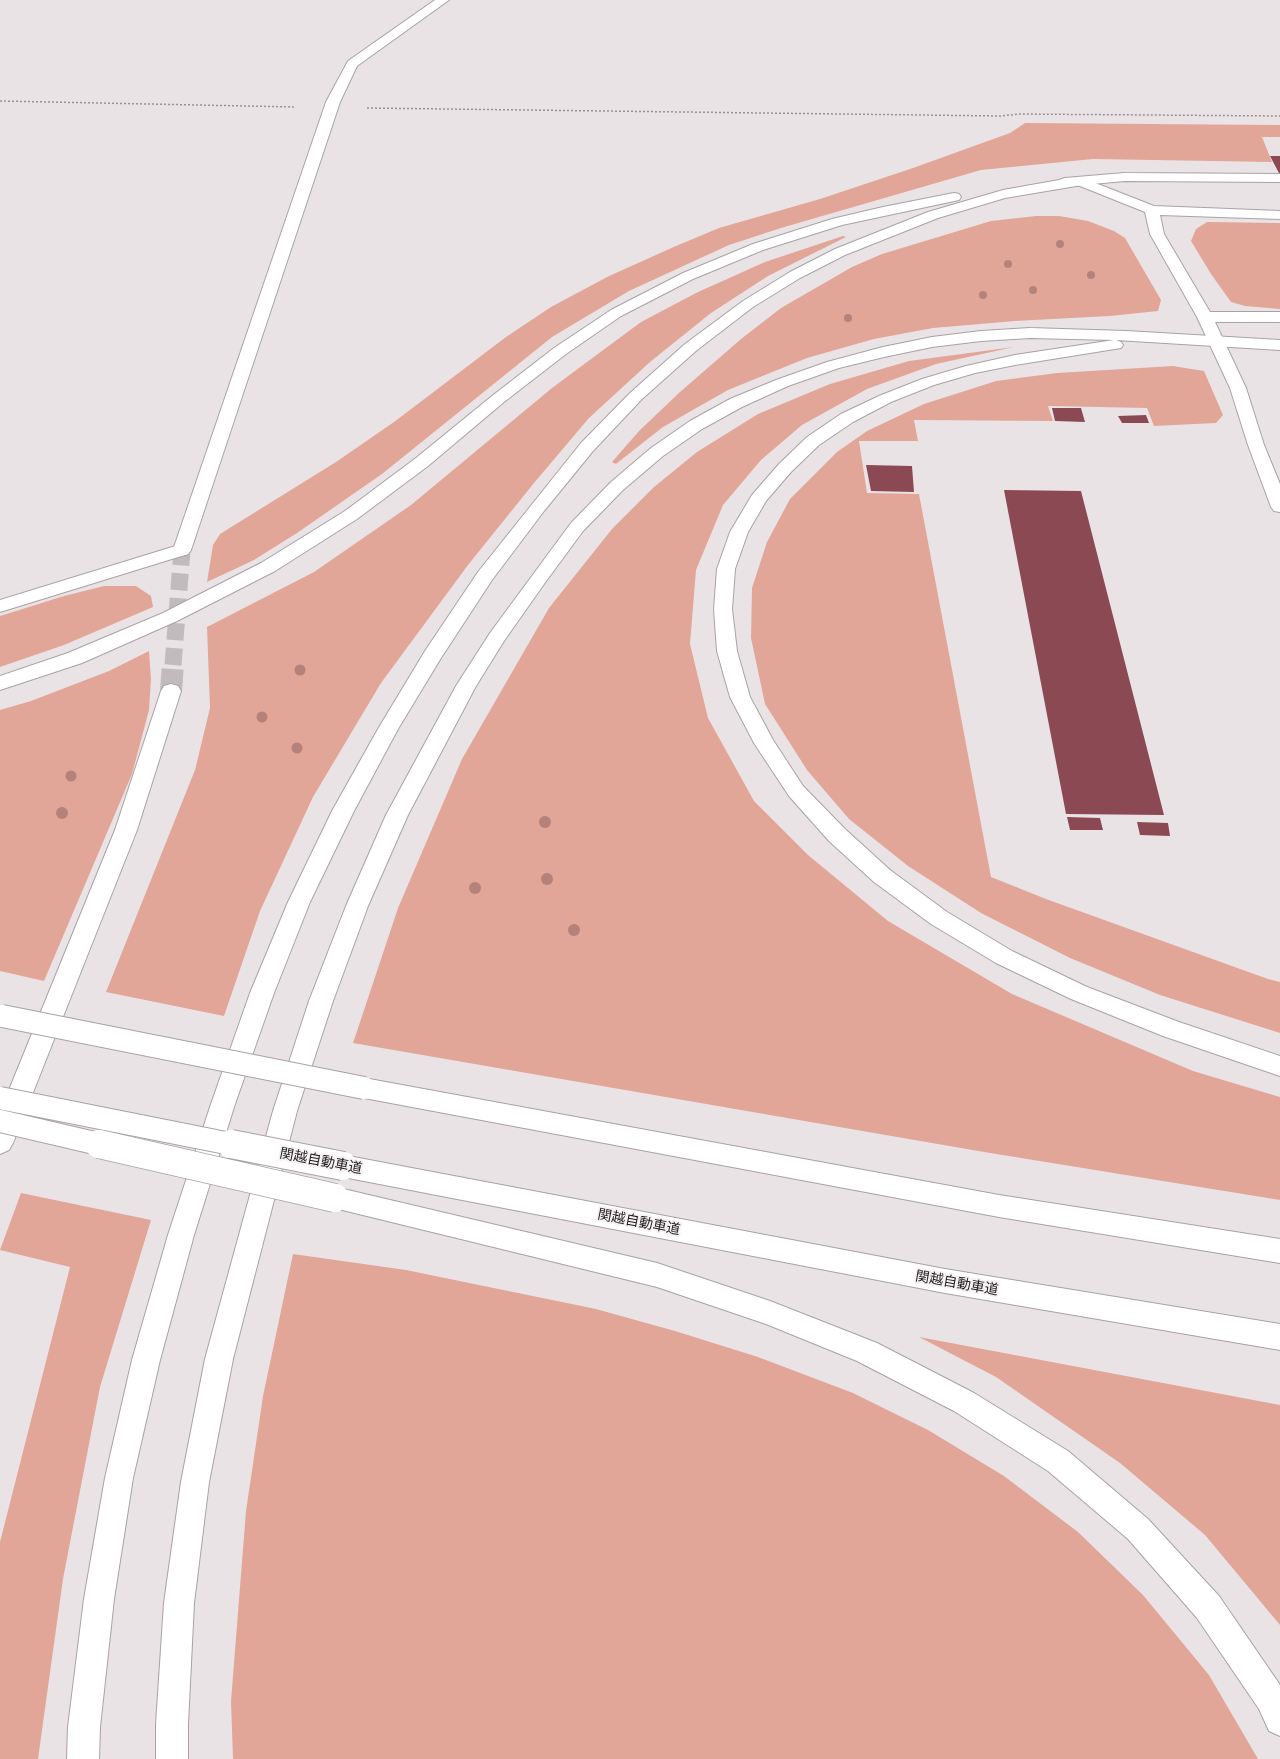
<!DOCTYPE html>
<html>
<head>
<meta charset="utf-8">
<style>
	body { margin:0 }
	canvas { display:block; background:#eae3e6 }
</style>
</head>
<body>
<canvas width="1280" height="1759"></canvas>
<script>
const g = document.querySelector('canvas').getContext('2d');
g.lineJoin = 'round';
function fillPath(path, color) { g.fillStyle = color; g.fill(path, 'evenodd'); }
const poly = rows => new Path2D(rows.map(r => 'M' + r).join(''));
function strokePath(path, color, width, dash) { g.strokeStyle = color; g.lineWidth = width; g.lineCap = dash ? 'butt' : 'round'; g.setLineDash(dash || []); g.stroke(path); }
function label(font, color, halo, rows, align = 'center') {
  g.font = font + ' Lato,"Noto Sans JP",sans-serif'; g.lineWidth = 4; g.setLineDash([]); g.textBaseline = 'middle'; g.strokeStyle = halo; g.fillStyle = color; for (const [text, x, y, turn = 0] of rows) {
    g.save(); g.translate(x, y); g.rotate((+turn || 0) * Math.PI / 180); g.textAlign = isNaN(turn) ? turn : align; if (halo) g.strokeText(text, 0, 0); g.fillText(text, 0, 0); g.restore();
  }
}
fillPath(poly([
	[1025,123,1280,125,1280,137,1262,137,1272,162,1093,159,981,170,781,228,729,245,629,291,552,337,382,474,297,533,254,560,207,582,213,545,220,534,336,462,394,422,506,337,551,307,609,276,676,246,719,228,820,199,913,168,1010,133],
	[1036,216,1059,216,1088,221,1114,231,1125,238,1161,300,1158,311,1110,316,1015,321,933,328,874,339,807,358,728,390,663,427,616,464,612,462,639,431,680,392,741,339,781,308,852,267,882,254,991,221],
	[1207,222,1280,223,1280,309,1245,306,1231,302,1211,274,1191,241,1196,229],
	[843,236,846,237,768,276,711,313,650,362,589,418,534,483,468,565,381,683,313,797,260,911,224,1016,106,992,195,770,210,708,207,627,314,572,411,505,552,388,641,322,698,292,765,262],
	[1014,347,936,364,867,389,802,425,761,460,723,505,696,570,690,644,708,718,754,801,808,855,888,921,1012,994,1193,1071,1280,1097,1280,1200,984,1152,353,1043,398,908,462,759,549,608,612,529,654,487,697,452,758,414,830,384,909,361],
	[1173,366,1204,371,1223,415,1216,423,1154,426,1147,408,1048,406,1053,421,914,420,918,441,859,441,867,493,919,494,991,877,1046,899,1268,979,1280,982,1280,1033,1160,995,1070,958,981,913,908,866,849,819,807,770,765,704,751,638,752,588,767,542,790,499,837,452,867,431,924,404,996,381,1057,373],
	[104,586,136,586,151,596,153,607,64,645,0,667,0,616,64,596],
	[149,651,151,679,149,710,132,774,44,981,0,971,0,710,31,701,109,671],
	[21,1193,151,1220,100,1387,63,1579,38,1759,0,1759,0,1542,70,1267,0,1250],
	[293,1254,406,1270,596,1309,675,1331,758,1357,853,1393,928,1430,1004,1476,1078,1532,1143,1595,1209,1675,1258,1759,233,1759,231,1701,246,1511,263,1396],
	[919,1337,1280,1405,1280,1625,1205,1535,1120,1463,996,1377]
]), '#e2a699');
fillPath(poly([
	[1270,156,1280,156,1280,175],
	[1052,408,1081,408,1085,422,1055,421],
	[1146,415,1149,423,1122,423,1118,416],
	[866,465,912,466,914,492,871,491],
	[1004,490,1081,491,1164,815,1066,814],
	[1067,817,1100,818,1103,830,1070,830],
	[1137,822,1168,823,1170,836,1140,835]
]), '#8b4a53');
strokePath(poly([
	[173,665,182,550]
]), '#c1bbbe', 17, [17, 8]);
strokePath(poly([
	[171,691,173,664]
]), '#c1bbbe', 22, [22, 11]);
const service = poly([
	[1080,177,1154,206,1280,211,1280,219,1160,215,1164,234,1210,312,1280,312,1280,322,1215,322,1246,388,1264,445,1280,484,1280,512,1274,511,1271,507,1248,445,1230,388,1197,317,1150,234,1145,212,1075,184,1073,181,1075,178,1080,177],
	[182,544,188,546,191,550,188,554,0,612,0,600,182,544]
]);
const minor = poly([
	[435,0,449,0,357,66,340,102,191,550,188,554,182,556,176,554,173,550,326,102,348,61,435,0],
	[171,684,178,686,181,691,137,830,13,1143,9,1150,0,1154,0,1112,115,830,161,691,164,686,171,684]
]);
const motorway = poly([
	[1124,173,1280,174,1280,182,1124,181,1082,185,1005,198,938,218,845,255,800,278,753,307,697,350,642,399,593,451,544,511,492,580,441,658,398,729,354,811,310,902,274,993,235,1104,194,1235,160,1360,133,1478,114,1599,100,1727,99,1759,67,1759,68,1727,84,1599,105,1478,132,1360,168,1235,211,1104,250,993,288,902,332,811,378,729,425,651,478,572,581,443,630,393,685,344,743,301,790,272,835,249,928,212,1003,190,1059,180,1065,178,1124,173],
	[954,193,959,194,961,197,959,200,842,225,763,250,693,279,621,316,566,354,504,402,428,466,357,519,275,571,177,621,82,663,0,690,0,676,68,653,163,613,261,563,345,511,416,458,492,396,554,348,611,310,683,273,753,244,832,219,883,207,954,193],
	[1030,328,1126,331,1280,340,1280,350,1116,340,1121,342,1123,345,1121,348,1015,365,975,373,934,385,891,402,853,422,819,445,791,472,766,501,748,532,735,569,732,609,737,651,750,697,773,740,803,786,845,829,890,870,947,912,1012,951,1087,987,1179,1022,1280,1056,1280,1076,1163,1036,1071,999,996,963,931,924,874,882,829,841,789,796,754,743,730,697,717,651,714,609,717,569,730,532,752,495,779,464,807,437,841,414,879,396,922,379,966,366,1015,355,1114,340,1030,338,981,341,932,347,884,357,839,368,788,386,742,407,702,429,663,456,623,490,583,531,544,584,504,641,476,686,408,815,368,906,333,1001,297,1111,233,1359,209,1482,194,1603,188,1724,188,1759,156,1759,156,1724,164,1603,181,1482,205,1359,273,1111,309,1001,346,906,386,815,456,686,490,633,571,523,611,482,651,448,690,421,730,399,776,380,827,362,883,347,932,337,981,331,1030,328],
	[364,1078,999,1195,1280,1239,1280,1263,999,1217,364,1098,355,1095,352,1088,355,1081,364,1078],
	[343,1155,945,1269,1280,1324,1280,1350,945,1293,343,1177,334,1174,330,1166,334,1158,343,1155],
	[335,1187,657,1263,770,1301,877,1343,974,1393,1068,1451,1148,1519,1219,1596,1280,1685,1280,1736,1269,1731,1259,1709,1197,1618,1128,1539,1048,1471,954,1411,857,1361,766,1324,657,1287,326,1206,322,1198,326,1190,335,1187]
]);
strokePath(service, '#a8a2a5', 2);
strokePath(minor, '#a8a2a5', 2);
strokePath(motorway, '#a8a2a5', 2);
strokePath(poly([
	[0,101,296,107],
	[367,108,1000,116,1020,114,1280,116]
]), '#969194', 1.5, [2, 2]);
fillPath(service, '#fff');
fillPath(minor, '#fff');
fillPath(motorway, '#fff');
const motorwayBridgeFar1 = poly([
	[2,1016,364,1088],
	[0,1098,236,1145],
	[0,1121,103,1145]
]);
const motorwayBridge = poly([
	[99,1144,335,1198],
	[231,1144,343,1166]
]);
strokePath(motorwayBridgeFar1, '#a8a2a5', 24, []);
strokePath(motorwayBridge, '#a8a2a5', 30, []);
strokePath(motorwayBridgeFar1, '#fff', 22);
strokePath(motorwayBridge, '#fff', 28);
g.fillStyle = '#b4827b';
for (const [x, y, r] of [
	[1060,244,4],
	[1008,264,4],
	[1091,275,4],
	[1033,290,4],
	[983,295,4],
	[848,318,4],
	[300,670,5.5],
	[262,717,5.5],
	[297,748,5.5],
	[71,776,5.5],
	[62,813,6],
	[545,822,6],
	[547,879,6],
	[475,888,6],
	[574,930,6]
]) { g.beginPath(); g.arc(x, y, r, 0, 2 * Math.PI); g.fill(); }
label('14px', '#1e1c1d', '#f7f1f3', [
	["関越自動車道",321,1161,11],
	["関越自動車道",639,1222,11],
	["関越自動車道",957,1283,10]
]);
</script>
</body>
</html>
